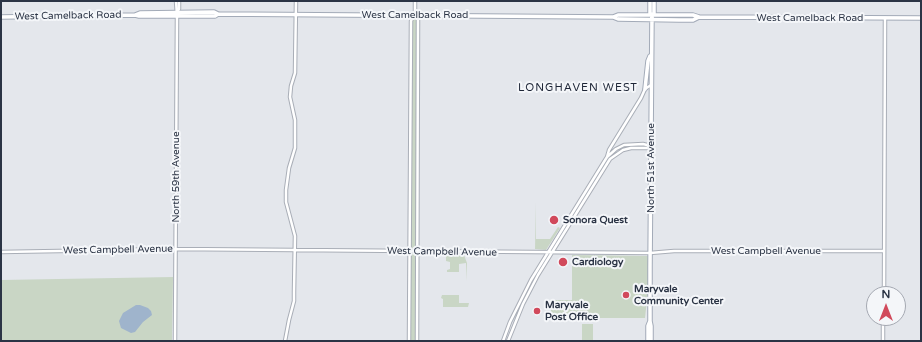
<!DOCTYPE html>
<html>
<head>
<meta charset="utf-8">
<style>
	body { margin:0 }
	#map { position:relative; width:922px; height:342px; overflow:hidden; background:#e4e7ec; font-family:"Varela Round",sans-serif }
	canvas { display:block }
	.frame { position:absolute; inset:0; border:2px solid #2b3445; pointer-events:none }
	.north { position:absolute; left:866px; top:286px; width:40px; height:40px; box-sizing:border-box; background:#f4f6f9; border:1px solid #a4a8b1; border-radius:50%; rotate:0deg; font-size:11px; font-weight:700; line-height:16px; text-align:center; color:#2b3445 }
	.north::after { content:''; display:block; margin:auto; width:14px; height:18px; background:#d1495b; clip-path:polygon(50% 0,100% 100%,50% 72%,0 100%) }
</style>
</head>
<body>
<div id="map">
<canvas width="922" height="342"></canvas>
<div class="frame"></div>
<div class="north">N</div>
</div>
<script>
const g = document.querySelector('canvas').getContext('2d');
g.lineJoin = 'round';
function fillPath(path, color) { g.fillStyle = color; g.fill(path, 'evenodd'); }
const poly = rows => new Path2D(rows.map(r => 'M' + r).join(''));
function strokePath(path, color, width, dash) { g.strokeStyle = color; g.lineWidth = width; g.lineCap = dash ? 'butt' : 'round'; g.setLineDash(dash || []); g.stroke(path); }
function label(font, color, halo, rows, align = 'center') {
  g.font = font + ' "Varela Round",sans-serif'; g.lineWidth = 4; g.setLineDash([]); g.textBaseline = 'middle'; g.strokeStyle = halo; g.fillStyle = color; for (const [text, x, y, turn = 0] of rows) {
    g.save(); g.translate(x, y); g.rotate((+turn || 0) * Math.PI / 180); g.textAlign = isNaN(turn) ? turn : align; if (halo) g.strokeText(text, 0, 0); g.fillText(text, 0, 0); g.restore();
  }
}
fillPath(poly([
	[414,18,417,20,416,341,410,341,412,22],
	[536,202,536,239,550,239,558,227,560,228,546,250,535,249],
	[464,255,467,263,466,281,466,263,459,264,459,272,447,272,447,270,450,269,450,262,446,261,446,256],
	[572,255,648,256,648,291,645,318,551,318,551,300,572,300],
	[173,277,172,341,1,341,1,280],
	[442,295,459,295,459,303,469,303,468,307,443,307,443,299,441,298],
	[582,324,593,324,593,341,582,341]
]), '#c9d6c5');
fillPath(poly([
	[136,305,140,305,148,308,151,311,152,315,143,322,135,332,131,333,121,328,119,321,123,313]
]), '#9fb4cc');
const secondary = poly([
	[415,1,415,11,418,15,418,21,417,341],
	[177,12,179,9,179,1],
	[607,157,609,150,641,98,645,89,651,85],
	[1,252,175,249,650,253,674,251,884,251],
	[884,294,885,18],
	[175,341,177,16,176,1],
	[285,341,289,320,294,301,294,292,295,236,286,202,286,190,289,168,295,148,295,120,290,97,291,86,295,73,296,1],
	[409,341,411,21,415,11],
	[503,341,510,322,531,280,607,157,616,149,624,145,643,144,651,146],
	[508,341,523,304,538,275,610,159,623,150,631,148,647,148,651,146],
	[883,341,883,318]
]);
const primary = poly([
	[135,15,140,13,214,12,218,14,613,17,618,19,679,20,693,20,699,17],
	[652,15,654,13,654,1],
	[1,17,135,15,139,16,215,16,218,14],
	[613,17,618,15,693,15,699,17,921,18],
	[645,89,648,61,650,56],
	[650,321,651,326,651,341],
	[648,341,648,326,650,321,650,267,652,15,650,13,650,1]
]);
strokePath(secondary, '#a9aeb7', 4.5);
strokePath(primary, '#a3abb8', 5.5);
strokePath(secondary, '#fff', 2.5);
strokePath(primary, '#fff', 3.5);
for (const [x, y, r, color] of [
	[554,220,5,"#d1495b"],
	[563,262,5,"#d1495b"],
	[626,295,4,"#d1495b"],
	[537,311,4,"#d1495b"]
]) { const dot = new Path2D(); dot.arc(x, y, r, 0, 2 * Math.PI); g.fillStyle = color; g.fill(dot); strokePath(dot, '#f4f6f9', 1.5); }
label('10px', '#2b3445', '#f4f6f9', [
	["West Camelback Road",415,15],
	["West Camelback Road",68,16,-1],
	["West Camelback Road",810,18],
	["North 51st Avenue",651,168,-90],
	["North 59th Avenue",176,177,-90],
	["West Campbell Avenue",118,250,-1],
	["West Campbell Avenue",766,251],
	["West Campbell Avenue",442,252,1]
]);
label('bold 10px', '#2b3445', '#f4f6f9', [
	["Sonora Quest",563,220],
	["Cardiology",572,262],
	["Maryvale",634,289],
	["Community Center",634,301],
	["Maryvale",545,305],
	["Post Office",545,317]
], 'left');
g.letterSpacing = '1px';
label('11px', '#1d2536', '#f4f6f9', [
	["LONGHAVEN WEST",578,88]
]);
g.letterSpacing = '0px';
</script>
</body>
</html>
